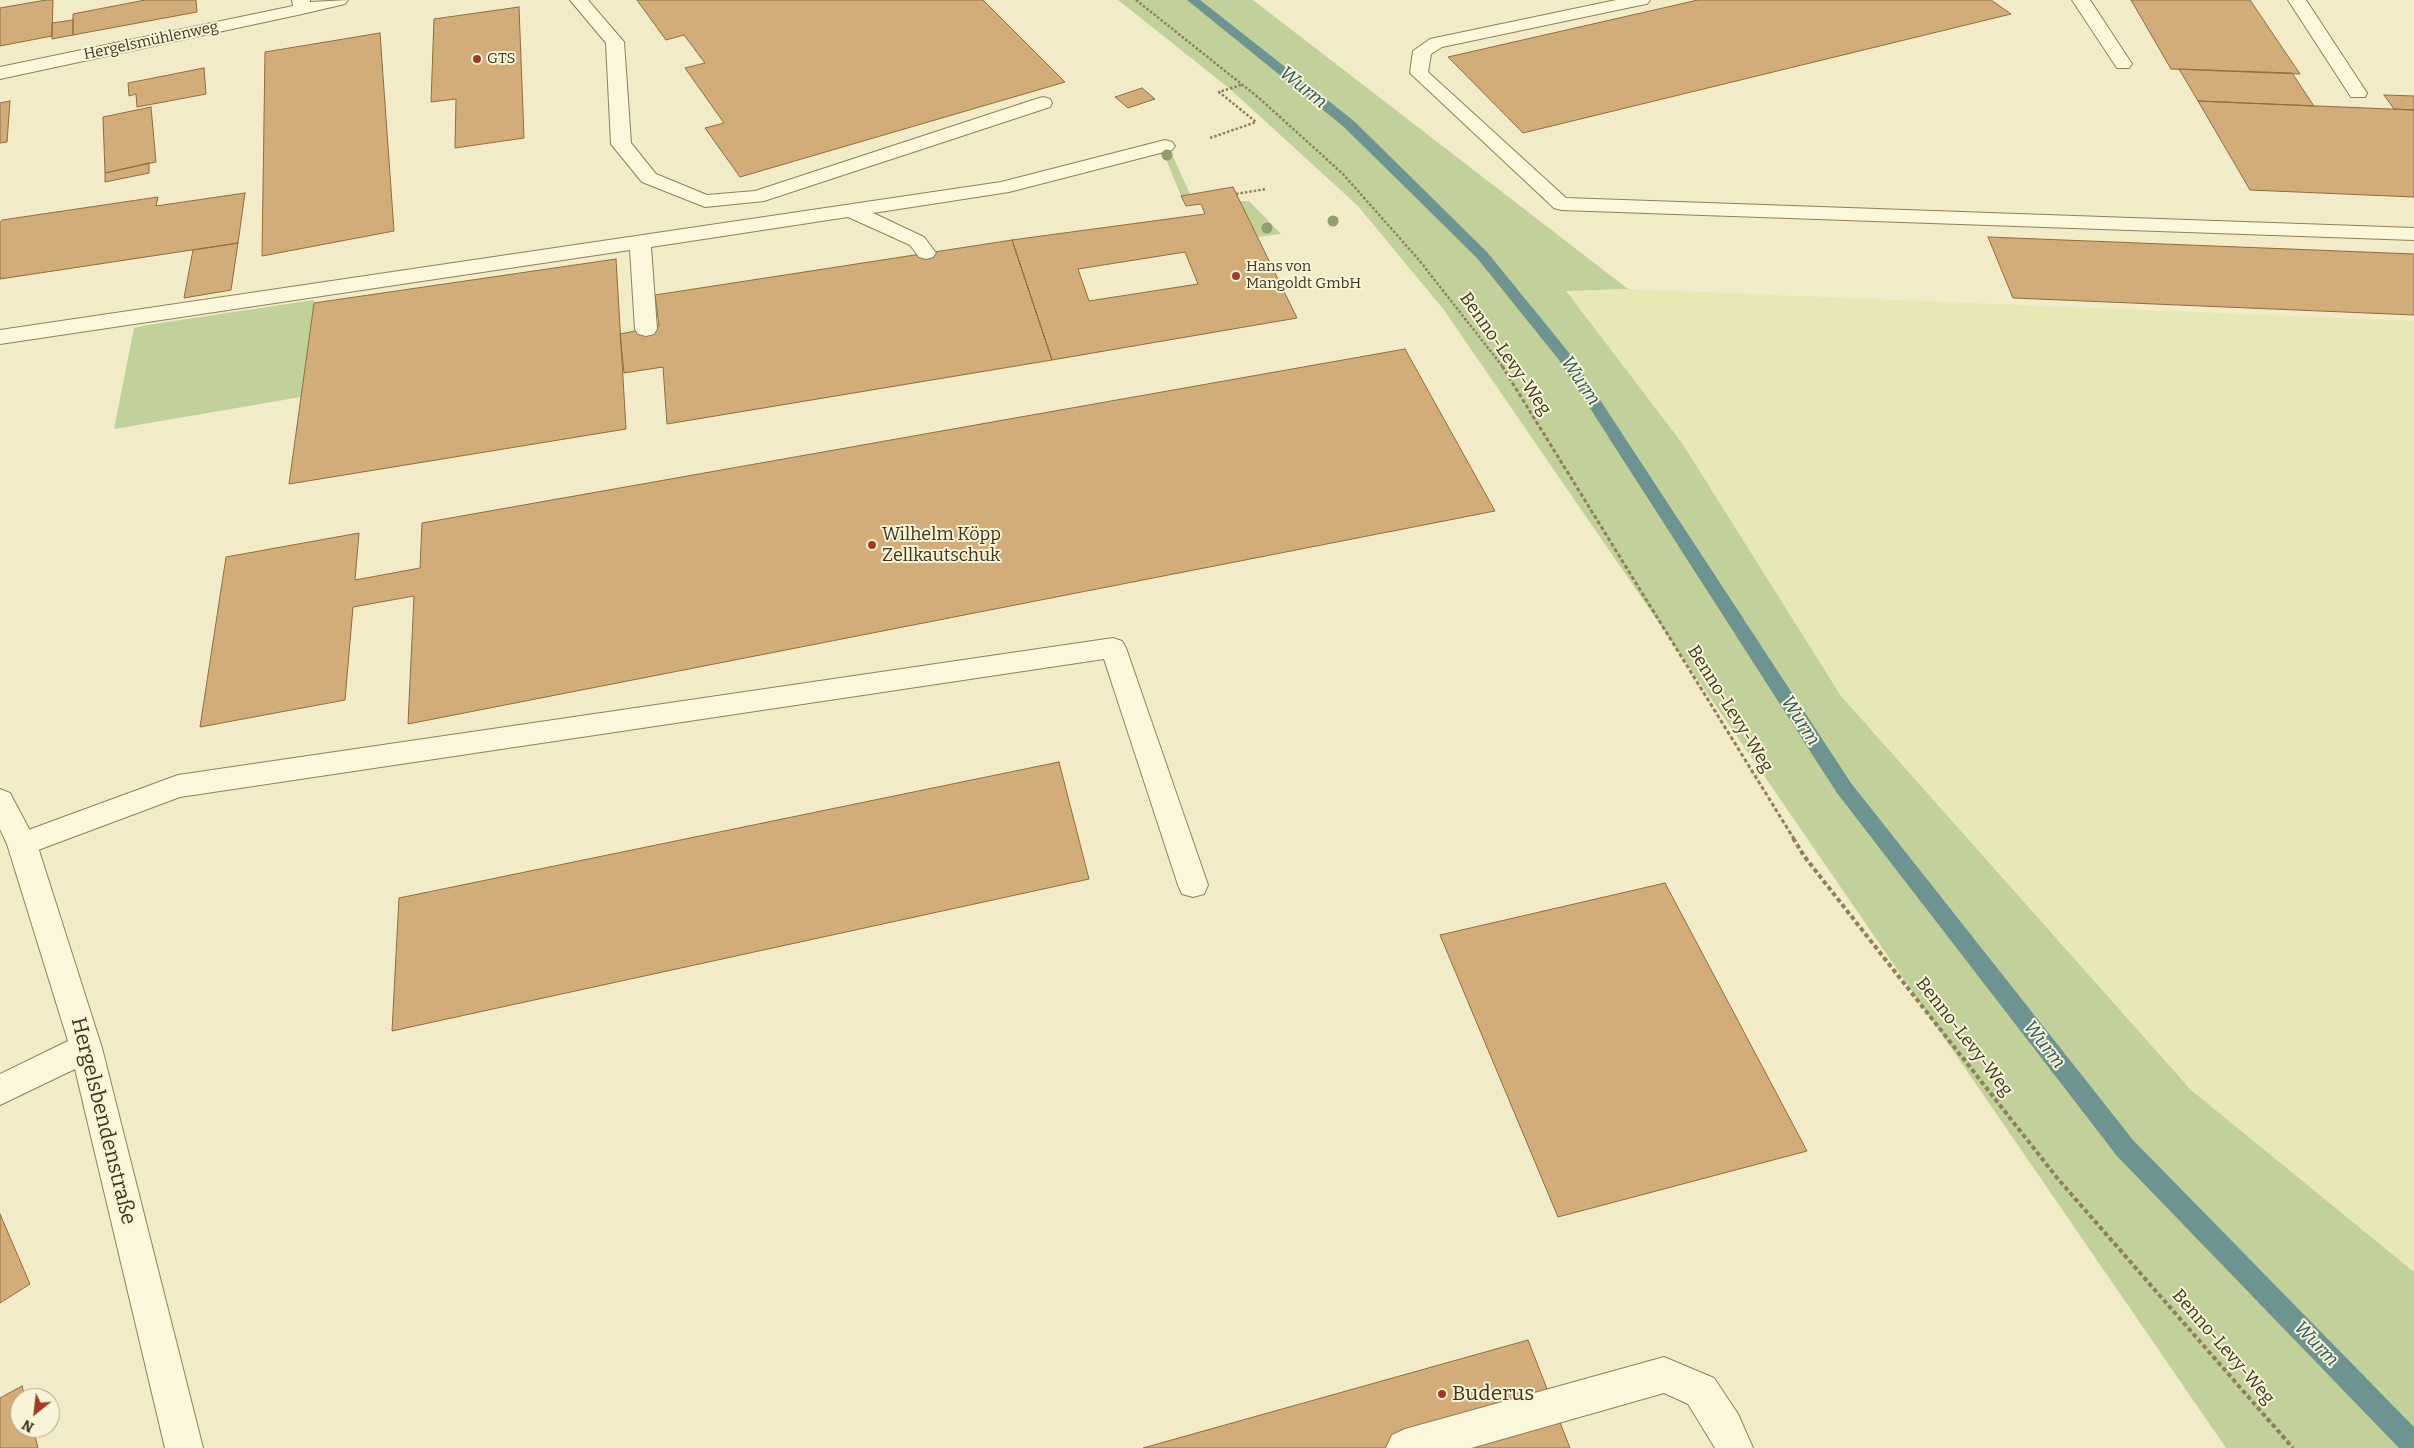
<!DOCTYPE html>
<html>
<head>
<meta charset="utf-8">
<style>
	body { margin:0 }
	#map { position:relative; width:2414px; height:1448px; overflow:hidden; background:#f1ecc7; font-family:Bitter,serif }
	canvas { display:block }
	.north { position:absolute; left:10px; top:1388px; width:50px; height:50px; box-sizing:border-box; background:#f8f4d7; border:1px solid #aea78d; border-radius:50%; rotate:209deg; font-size:14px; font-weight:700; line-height:20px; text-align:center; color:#3e331f }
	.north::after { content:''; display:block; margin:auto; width:18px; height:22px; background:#a23a26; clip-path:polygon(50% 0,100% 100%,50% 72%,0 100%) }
</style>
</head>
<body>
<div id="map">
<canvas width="2414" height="1448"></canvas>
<div class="north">N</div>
</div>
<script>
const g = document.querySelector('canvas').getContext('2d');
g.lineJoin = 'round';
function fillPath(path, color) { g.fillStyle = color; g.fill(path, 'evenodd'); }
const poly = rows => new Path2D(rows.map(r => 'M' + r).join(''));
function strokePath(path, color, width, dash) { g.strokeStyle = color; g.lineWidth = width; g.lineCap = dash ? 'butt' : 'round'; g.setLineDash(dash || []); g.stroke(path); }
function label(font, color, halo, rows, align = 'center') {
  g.font = font + ' Bitter,serif'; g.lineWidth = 4; g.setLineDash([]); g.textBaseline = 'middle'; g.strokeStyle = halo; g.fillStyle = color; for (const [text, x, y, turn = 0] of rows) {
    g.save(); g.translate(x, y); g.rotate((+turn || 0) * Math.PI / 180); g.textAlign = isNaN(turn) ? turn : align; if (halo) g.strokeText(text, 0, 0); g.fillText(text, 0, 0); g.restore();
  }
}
fillPath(poly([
	[1628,289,2414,321,2414,1272,2191,1090,1841,696,1682,443,1565,291]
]), '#e7e8b3');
fillPath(poly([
	[1118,0,1253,0,1628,289,1566,291,1682,443,1841,696,2191,1090,2414,1272,2414,1448,2226,1448,1444,310,1358,206,1230,89],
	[1170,150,1190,194,1181,196,1166,159,1161,154],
	[1240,201,1249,201,1281,234,1257,237],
	[314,300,301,397,114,429,134,328,147,325]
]), '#c1d199');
fillPath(poly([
	[1187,0,1200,0,1354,121,1487,252,1570,354,1851,783,2133,1140,2414,1427,2414,1448,2399,1448,2117,1156,1837,793,1559,360,1477,258,1344,127,1187,0]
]), '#6e9491');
const building = poly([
	[46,0,53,0,52,36,0,46,0,8,46,0],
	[145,0,196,0,197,12,73,35,73,14,145,0],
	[637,0,983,0,1065,82,740,177,705,128,724,123,685,68,705,63,684,35,666,40,637,0],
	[1698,0,1991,0,2011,14,1523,133,1448,57,1698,0],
	[2131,0,2250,0,2300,74,2171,69,2131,0],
	[519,7,524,138,455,148,456,99,431,102,434,19,519,7],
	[73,20,73,35,52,39,52,23,73,20],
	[380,33,394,231,262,256,265,52,380,33],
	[204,68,206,94,137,107,136,94,129,96,128,83,204,68],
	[2179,69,2292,73,2314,106,2198,101,2179,69],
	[1142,88,1155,99,1128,108,1115,97,1142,88],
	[2384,95,2414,96,2414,110,2394,109,2384,95],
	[10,101,7,142,0,143,0,103,10,101],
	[2198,101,2414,110,2414,197,2250,190,2198,101],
	[151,107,156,162,105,173,103,117,151,107],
	[149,163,149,173,105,182,105,173,149,163],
	[1233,187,1297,318,1052,360,1012,240,1205,214,1201,204,1186,206,1181,196,1233,187],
	[1185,252,1198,284,1089,301,1078,269,1185,252],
	[245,193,238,243,0,279,0,222,2,220,158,197,156,206,245,193],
	[1988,237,2414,254,2414,315,2013,298,1988,237],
	[1012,240,1052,360,667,424,663,367,624,373,620,334,659,326,655,295,1012,240],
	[238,243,231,290,184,298,193,250,238,243],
	[616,259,626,429,289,484,314,303,616,259],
	[1405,349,1495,511,408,724,414,596,353,607,345,700,200,727,226,557,359,533,355,580,420,568,422,523,1405,349],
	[1059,762,1089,879,392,1031,399,898,1059,762],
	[1665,883,1807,1151,1558,1217,1440,935,1665,883],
	[0,1214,30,1284,0,1303,0,1214],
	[1528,1340,1570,1448,1143,1448,1528,1340],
	[22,1386,25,1398,20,1398,20,1428,33,1428,38,1448,0,1448,0,1398,22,1386]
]);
fillPath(building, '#d2ad7a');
strokePath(building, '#8f6c3e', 1);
const lane = poly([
	[570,0,588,0,624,42,631,143,656,174,707,195,755,191,1036,99,1043,97,1050,99,1052,103,1050,107,764,201,705,207,642,182,611,144,606,43,570,0],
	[1616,0,1650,0,1647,4,1641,5,1442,47,1431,54,1428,72,1566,198,2414,228,2414,240,1561,210,1554,208,1410,73,1413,51,1430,39,1616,0],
	[2072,0,2090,0,2132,64,2129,68,2117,68,2072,0],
	[2288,0,2306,0,2367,93,2365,97,2351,97,2288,0],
	[1165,140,1172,142,1175,146,1172,150,1009,192,873,213,924,237,936,253,933,257,926,259,919,257,910,245,848,217,651,247,657,329,654,334,646,336,638,334,635,329,630,250,0,344,0,330,1001,182,1165,140],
	[1113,638,1122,641,1126,648,1208,885,1204,894,1193,897,1182,894,1178,885,1104,659,180,797,22,856,12,852,7,844,12,836,178,775,1113,638],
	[1664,1357,1714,1378,1738,1414,1753,1448,1715,1448,1688,1404,1664,1393,1471,1448,1386,1448,1392,1435,1405,1429,1664,1357]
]);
const street = poly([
	[292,0,310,0,310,2,348,0,345,4,302,14,0,79,0,67,293,6,292,0],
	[0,789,10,793,37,844,102,1048,203,1448,165,1448,75,1069,0,1105,0,1074,68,1041,7,844,0,829,0,789]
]);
strokePath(lane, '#8f7f5a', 2);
strokePath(street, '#8f7f5a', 2);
strokePath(poly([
	[1136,0,1259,98,1343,174,1419,260,1503,367],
	[1210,138,1256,122,1219,92,1241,85],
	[1236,194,1266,189]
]), '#8f7f5a', 2.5, [2.5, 2]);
strokePath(poly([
	[1502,366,1794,839]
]), '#8f7f5a', 3, [4, 2.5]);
strokePath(poly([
	[1793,838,1804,856,2058,1179,2293,1448]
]), '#8f7f5a', 4, [4.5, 3]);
fillPath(lane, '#fbf7db');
fillPath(street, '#fbf7db');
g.fillStyle = '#929d6d';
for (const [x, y] of [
	[1167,155],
	[1333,221],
	[1267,228]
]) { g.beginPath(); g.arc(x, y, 5.5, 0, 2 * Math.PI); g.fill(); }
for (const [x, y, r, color] of [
	[477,59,5,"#a23a26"],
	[1236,276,5,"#a23a26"],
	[872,545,5,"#a23a26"],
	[1442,1394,5,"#a23a26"]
]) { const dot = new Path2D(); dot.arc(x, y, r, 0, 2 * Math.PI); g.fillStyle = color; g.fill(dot); strokePath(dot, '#f8f4d7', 2); }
label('15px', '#3e331f', '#f8f4d7', [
	["Hergelsmühlenweg",151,41,-12]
]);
label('15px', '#3e331f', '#f8f4d7', [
	["GTS",487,59],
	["Hans von",1246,267],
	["Mangoldt GmbH",1246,284]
], 'left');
label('18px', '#3e331f', '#f8f4d7', [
	["Benno-Levy-Weg",1505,354,55],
	["Benno-Levy-Weg",1730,709,58],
	["Benno-Levy-Weg",1964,1037,52],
	["Benno-Levy-Weg",2223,1347,49]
]);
label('18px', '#3e331f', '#f8f4d7', [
	["Wilhelm Köpp",882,535],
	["Zellkautschuk",882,556]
], 'left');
label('italic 19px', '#2d595e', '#f8f4d7', [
	["Wurm",1303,88,39],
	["Wurm",1580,381,56],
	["Wurm",1800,721,57],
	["Wurm",2044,1045,52],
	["Wurm",2316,1344,46]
]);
label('21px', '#3e331f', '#f8f4d7', [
	["Hergelsbendenstraße",103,1121,76]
]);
label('21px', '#3e331f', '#f8f4d7', [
	["Buderus",1452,1394]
], 'left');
</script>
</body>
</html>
